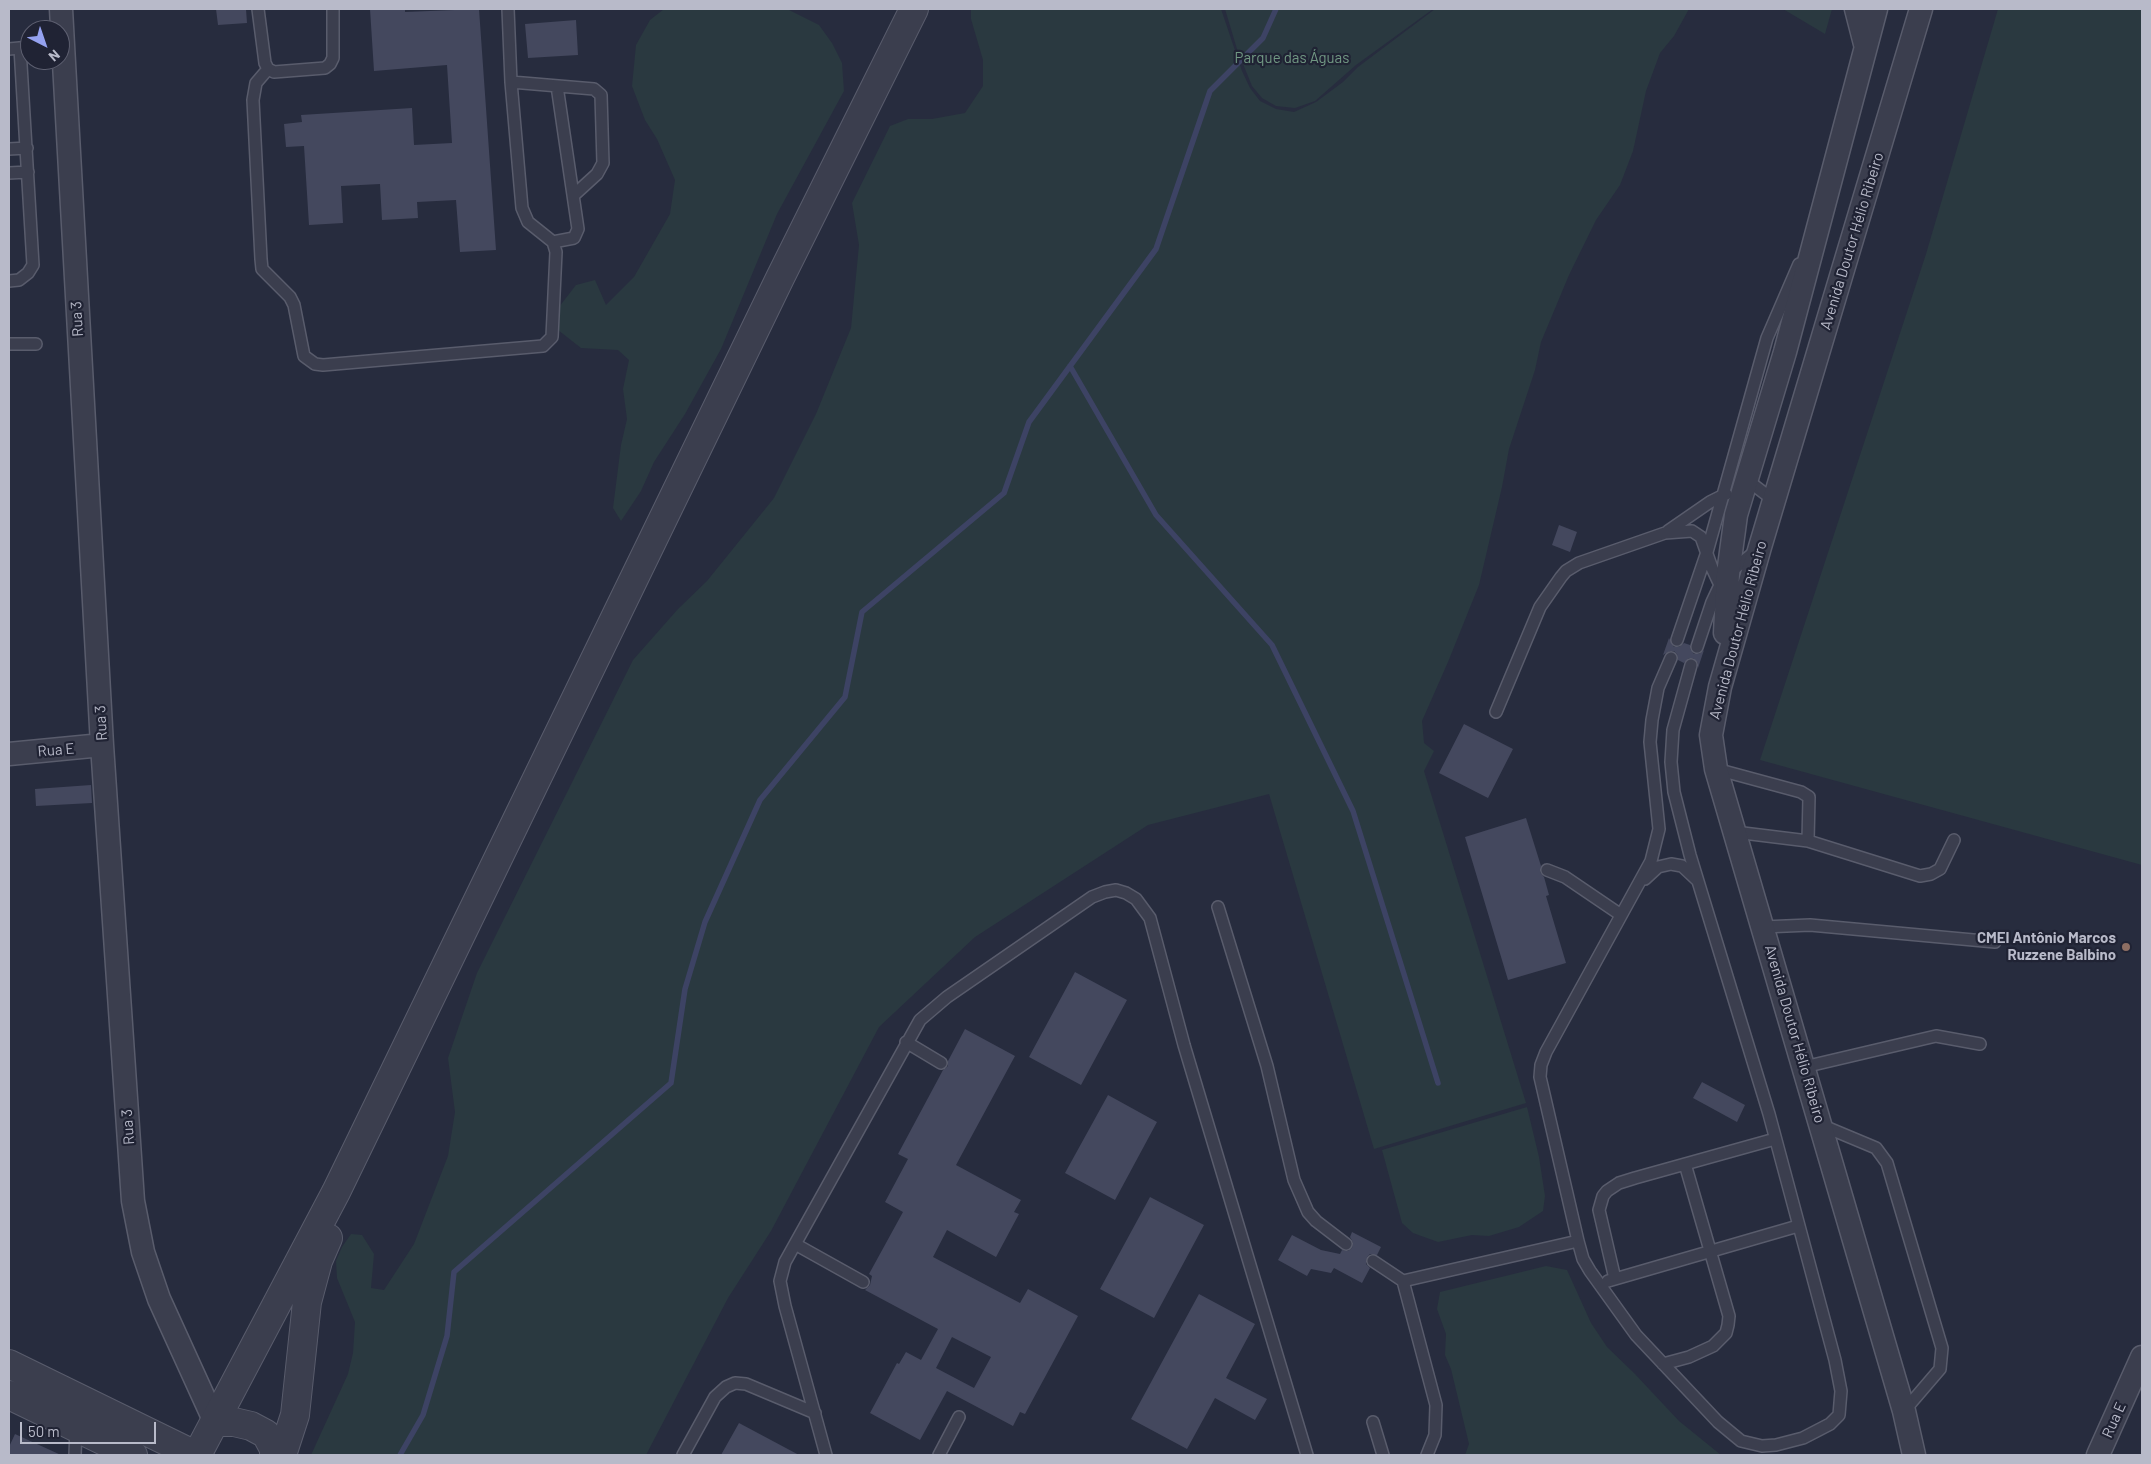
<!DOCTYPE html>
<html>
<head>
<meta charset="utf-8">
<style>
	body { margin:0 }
	#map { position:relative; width:2151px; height:1464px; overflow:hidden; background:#272c3e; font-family:Barlow,sans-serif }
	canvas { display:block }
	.frame { position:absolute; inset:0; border:10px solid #b8bac9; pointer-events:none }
	.north { position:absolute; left:20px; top:20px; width:50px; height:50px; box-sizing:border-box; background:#202334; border:1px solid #5d5f70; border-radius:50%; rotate:139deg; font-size:14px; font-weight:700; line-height:20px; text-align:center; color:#b8bac9 }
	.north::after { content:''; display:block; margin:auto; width:18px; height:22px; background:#95a2f0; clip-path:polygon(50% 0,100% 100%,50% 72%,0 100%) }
	.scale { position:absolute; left:20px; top:1422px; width:136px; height:22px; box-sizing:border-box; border:2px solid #b8bac9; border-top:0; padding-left:6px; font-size:15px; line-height:18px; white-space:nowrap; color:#b8bac9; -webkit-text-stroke:4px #202334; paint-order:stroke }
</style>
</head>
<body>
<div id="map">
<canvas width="2151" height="1464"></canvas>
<div class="frame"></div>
<div class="north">N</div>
<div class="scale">50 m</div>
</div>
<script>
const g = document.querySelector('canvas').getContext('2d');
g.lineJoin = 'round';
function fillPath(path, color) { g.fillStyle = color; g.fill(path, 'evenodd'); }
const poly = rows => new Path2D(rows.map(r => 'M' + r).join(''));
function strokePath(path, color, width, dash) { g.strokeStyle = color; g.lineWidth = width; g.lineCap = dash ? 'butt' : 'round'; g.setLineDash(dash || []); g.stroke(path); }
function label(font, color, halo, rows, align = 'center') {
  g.font = font + ' Barlow,sans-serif'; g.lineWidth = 4.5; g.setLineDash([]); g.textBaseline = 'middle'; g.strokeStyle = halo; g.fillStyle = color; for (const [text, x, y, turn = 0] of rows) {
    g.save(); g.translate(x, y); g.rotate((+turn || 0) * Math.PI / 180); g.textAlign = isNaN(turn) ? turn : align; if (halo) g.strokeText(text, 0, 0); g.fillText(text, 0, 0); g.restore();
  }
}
fillPath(poly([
	[664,9,787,9,819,25,832,43,842,63,844,91,777,214,721,349,685,414,654,462,641,491,621,521,613,508,621,445,627,419,623,389,629,360,618,350,581,348,558,330,559,307,576,285,595,280,606,305,634,277,670,214,675,180,657,139,645,120,632,86,636,45,650,20],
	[971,9,1221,9,1242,71,1250,88,1260,101,1276,109,1294,112,1316,102,1343,82,1358,67,1435,9,1689,9,1674,36,1660,53,1646,91,1633,151,1620,185,1596,220,1569,275,1541,342,1535,370,1509,449,1502,487,1479,585,1448,662,1422,721,1424,743,1434,751,1424,771,1526,1103,1374,1149,1269,794,1148,825,975,937,879,1027,771,1231,728,1298,646,1455,311,1455,348,1374,353,1353,355,1322,337,1278,336,1261,342,1247,351,1234,362,1235,374,1254,371,1288,384,1290,414,1244,448,1156,455,1112,448,1058,477,973,633,660,678,609,707,581,774,498,816,414,851,328,859,245,852,203,890,126,908,119,932,119,965,113,983,86,983,60,971,19],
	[1225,9,1433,9,1356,65,1315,101,1295,108,1276,106,1262,98,1252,86,1237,49],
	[1783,9,1832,9,1825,34],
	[1998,9,2142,9,2142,865,1760,760,1926,254],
	[1527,1107,1539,1157,1545,1196,1543,1211,1519,1227,1489,1236,1472,1235,1438,1242,1413,1233,1402,1223,1382,1150],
	[1546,1266,1567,1270,1591,1323,1607,1347,1634,1373,1679,1421,1721,1455,1465,1455,1469,1444,1451,1369,1445,1355,1446,1334,1437,1309,1440,1292]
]), '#2a3940');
strokePath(poly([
	[1070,366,1156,515,1272,645,1353,811,1438,1083],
	[400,1455,423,1415,447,1336,454,1272,671,1083,685,989,705,922,760,800,845,697,862,612,1004,493,1029,422,1156,249,1210,91,1263,38,1276,9]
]), '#3d4364', 5.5);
fillPath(poly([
	[216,9,246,9,247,23,218,25],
	[370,9,405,9,405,12,479,9,496,250,460,252,456,200,417,202,418,218,382,220,380,184,341,186,343,223,309,225,304,146,286,147,284,124,302,122,301,115,412,108,414,145,452,143,447,65,374,71],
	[576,20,578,55,528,58,525,24],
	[1559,525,1577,532,1570,552,1552,545],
	[1669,638,1674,647,1679,647,1684,643,1690,645,1690,649,1694,654,1699,654,1704,650,1698,668,1698,663,1693,658,1689,658,1684,663,1678,660,1677,654,1674,651,1670,651,1663,655],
	[1464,724,1513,749,1488,798,1439,773],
	[91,785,92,803,36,806,35,789],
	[1526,818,1541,866,1540,872,1544,877,1549,895,1546,896,1566,963,1508,980,1465,837],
	[1075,972,1127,1000,1081,1085,1029,1057],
	[965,1029,1015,1056,956,1165,1021,1200,1014,1212,1019,1214,996,1257,947,1230,933,1257,1020,1303,1028,1289,1078,1316,1025,1414,1020,1412,1013,1426,947,1391,920,1440,870,1413,897,1363,899,1364,906,1352,921,1360,938,1329,865,1290,870,1285,872,1276,869,1274,903,1212,885,1202,908,1159,898,1154,943,1070,948,1066,948,1061],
	[952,1337,991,1357,974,1388,936,1368],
	[1702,1082,1745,1105,1737,1122,1693,1098],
	[1108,1095,1157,1122,1115,1200,1065,1173],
	[1150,1197,1204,1225,1154,1318,1100,1289],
	[1352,1232,1381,1247,1377,1255,1370,1254,1367,1257,1366,1264,1370,1268,1362,1283,1334,1268,1331,1273,1311,1269,1307,1276,1278,1260,1292,1235,1321,1250,1340,1254,1342,1250,1348,1251,1352,1248,1353,1242,1350,1237],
	[1199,1294,1255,1324,1226,1378,1267,1399,1255,1420,1215,1398,1187,1449,1131,1419],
	[739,1423,799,1455,721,1455],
	[15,1434,61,1455,9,1455,9,1447]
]), '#44485e');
const service = poly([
	[258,9,265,63,268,69,274,72,325,68,330,64,333,58,333,9],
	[9,49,30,47],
	[268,69,256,83,253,100,261,259,262,269,290,297,294,305,304,356,315,364,323,365,543,346,552,337,556,252,553,242,528,222,522,208,511,82,508,9],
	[511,82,594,89,601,95,603,163,597,174,574,195],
	[9,149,27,148],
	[9,173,28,172],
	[553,242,574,238,578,229,557,86],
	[9,281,19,280,28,273,33,265,20,48],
	[9,344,36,344],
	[1741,488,1755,486,1768,496,1771,504],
	[1668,531,1710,502,1726,494],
	[1677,640,1707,552,1767,338,1799,264],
	[1697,647,1712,602,1720,585,1728,574,1757,550],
	[1671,658,1658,688,1652,720,1650,742,1659,829,1651,861,1546,1052,1541,1065,1540,1077,1578,1241,1583,1259,1590,1271,1636,1335,1718,1422,1741,1441,1762,1446,1776,1445,1803,1438,1830,1424,1839,1415,1841,1391,1835,1360,1769,1114,1690,855,1674,792,1671,762,1673,730,1691,665],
	[1496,712,1540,607,1561,577,1566,571,1579,563,1665,533,1692,531,1701,537,1712,568,1720,585],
	[1716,769,1801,792,1809,797,1808,841],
	[1735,832,1808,841,1920,876,1931,874,1940,869,1954,840],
	[1547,870,1565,877,1621,915],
	[1645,879,1658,867,1671,864,1682,866,1698,881],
	[1218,907,1267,1066,1294,1180,1308,1212,1316,1221,1346,1244],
	[1763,927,1810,925,1995,942],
	[906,1042,941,1063],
	[1804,1067,1936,1036,1980,1044],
	[1821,1125,1876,1148,1887,1163,1942,1348,1940,1369,1904,1411],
	[795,1244,863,1282],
	[1373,1261,1403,1281],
	[1615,1279,1599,1210,1603,1196,1607,1191,1619,1183,1635,1178,1775,1139],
	[1608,1281,1798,1226],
	[1663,1364,1689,1357,1713,1346,1726,1333,1728,1325,1729,1316,1685,1164],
	[1373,1422,1383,1455],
	[75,1455,76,1428],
	[683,1455,715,1397,726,1387,735,1383,746,1384,815,1413],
	[826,1455,785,1306,780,1281,785,1262,920,1020,947,997,1092,897,1105,892,1116,890,1126,893,1136,899,1150,918,1184,1045,1307,1455],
	[939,1455,959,1417],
	[1427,1455,1435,1435,1436,1405,1403,1281,1578,1241]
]);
const minor = poly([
	[61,9,102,745,133,1201,143,1252,159,1299,215,1422],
	[1856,9,1865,44],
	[1725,633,1728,574,1736,515,1785,352,1876,9],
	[9,754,102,745],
	[1914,1455,1904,1411,1716,769,1711,735,1720,687,1760,547,1921,9],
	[2098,1455,2142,1357]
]);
const tertiary = poly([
	[9,1364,195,1455],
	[9,1395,133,1455],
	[215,1422,234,1422,251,1426,266,1434,274,1449,274,1455],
	[197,1455,336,1192,780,278,914,9],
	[282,1455,295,1415,307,1302,318,1261,328,1238]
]);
strokePath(service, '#595c6c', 14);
strokePath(minor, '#595c6c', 25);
strokePath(tertiary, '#595c6c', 30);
strokePath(service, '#3b3e4e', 11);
strokePath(minor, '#3b3e4e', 22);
strokePath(tertiary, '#3b3e4e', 28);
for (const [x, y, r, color] of [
	[2126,947,5,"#8d6e63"]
]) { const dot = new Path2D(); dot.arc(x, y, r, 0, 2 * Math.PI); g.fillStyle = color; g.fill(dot); strokePath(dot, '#202334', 2); }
label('15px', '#719883', '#202334', [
	["Parque das Águas",1292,58]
]);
label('15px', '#b8bac9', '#202334', [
	["Avenida Doutor Hélio Ribeiro",1852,241,-73],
	["Rua 3",77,319,-93],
	["Avenida Doutor Hélio Ribeiro",1738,630,-75],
	["Rua 3",101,723,-93],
	["Rua E",56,750,-5],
	["Avenida Doutor Hélio Ribeiro",1795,1034,74],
	["Rua 3",128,1127,-94],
	["Rua E",2114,1420,-66]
]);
label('bold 15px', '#b8bac9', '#202334', [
	["CMEI Antônio Marcos",2116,938],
	["Ruzzene Balbino",2116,955]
], 'right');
</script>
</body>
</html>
